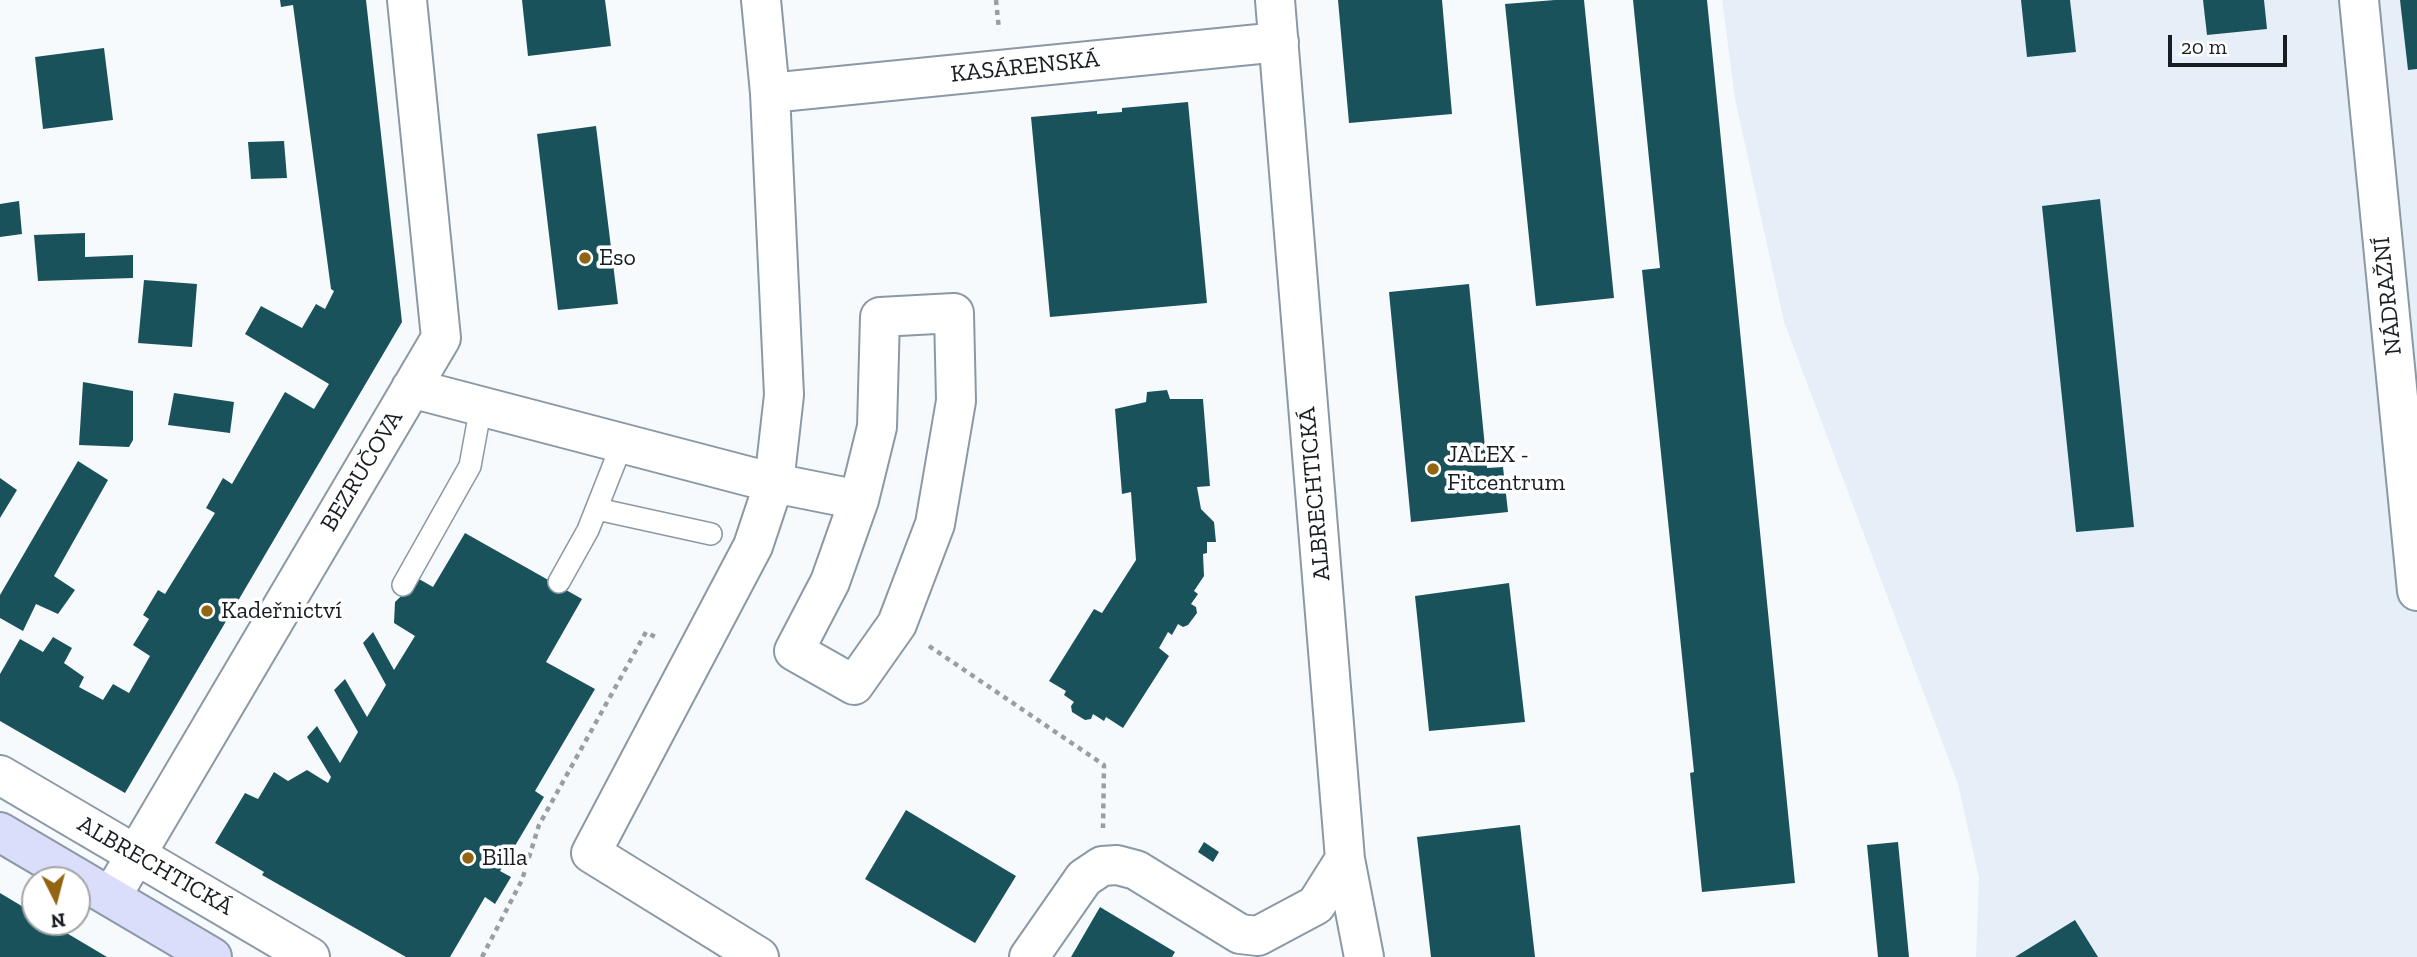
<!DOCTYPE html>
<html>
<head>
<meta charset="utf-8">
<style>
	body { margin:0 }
	#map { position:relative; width:2417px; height:957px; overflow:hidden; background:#f7fafd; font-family:"Zilla Slab",serif }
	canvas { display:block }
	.north { position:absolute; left:21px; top:866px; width:70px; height:70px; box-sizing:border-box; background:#fff; border:2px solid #a3a5a7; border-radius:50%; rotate:174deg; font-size:19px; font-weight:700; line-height:28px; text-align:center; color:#181d22 }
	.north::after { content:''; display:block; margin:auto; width:24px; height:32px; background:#936512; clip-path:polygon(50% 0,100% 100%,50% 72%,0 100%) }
	.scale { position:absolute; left:2168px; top:35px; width:119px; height:32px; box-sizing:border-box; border:4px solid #181d22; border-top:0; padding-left:9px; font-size:21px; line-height:24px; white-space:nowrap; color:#181d22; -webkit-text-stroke:5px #fff; paint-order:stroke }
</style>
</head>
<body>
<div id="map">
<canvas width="2417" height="957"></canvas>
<div class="north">N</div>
<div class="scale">20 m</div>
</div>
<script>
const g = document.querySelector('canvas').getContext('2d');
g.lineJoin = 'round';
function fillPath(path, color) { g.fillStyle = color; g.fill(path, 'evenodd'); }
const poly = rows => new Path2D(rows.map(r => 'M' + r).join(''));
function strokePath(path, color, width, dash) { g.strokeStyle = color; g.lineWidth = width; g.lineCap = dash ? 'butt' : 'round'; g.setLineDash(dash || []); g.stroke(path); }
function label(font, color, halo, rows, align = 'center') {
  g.font = font + ' "Zilla Slab",serif'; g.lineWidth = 7; g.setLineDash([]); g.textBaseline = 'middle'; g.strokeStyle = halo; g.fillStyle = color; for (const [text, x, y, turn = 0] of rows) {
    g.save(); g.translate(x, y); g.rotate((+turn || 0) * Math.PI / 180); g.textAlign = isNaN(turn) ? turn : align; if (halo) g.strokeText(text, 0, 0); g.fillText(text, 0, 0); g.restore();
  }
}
fillPath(poly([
	[1722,0,2417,0,2417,957,1976,957,1979,878,1958,784,1784,322,1735,99]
]), '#e6eff7');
fillPath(poly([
	[280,0,366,0,402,322,125,793,0,721,0,674,20,639,43,652,53,637,72,648,64,663,84,677,79,687,103,700,113,684,129,693,150,656,133,645,149,619,143,615,158,590,165,594,215,513,206,508,223,478,232,484,285,392,314,409,329,384,245,334,261,306,302,328,316,304,325,309,334,291,331,289,293,5,281,7],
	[522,0,605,0,611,46,528,56],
	[1338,0,1442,0,1452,114,1349,123],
	[1555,0,1584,0,1614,298,1536,306,1505,4],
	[1633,0,1707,0,1795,883,1702,892,1690,773,1694,772,1642,270,1660,268],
	[2021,0,2070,0,2076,52,2027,57],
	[2203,0,2264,0,2267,29,2207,35],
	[2400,0,2417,0,2417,69,2408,70],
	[104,48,113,120,43,129,35,57],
	[1188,102,1207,303,1050,317,1031,117,1097,111,1097,114,1122,112,1122,108],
	[596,126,618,304,558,310,537,134],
	[284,141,287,178,251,179,248,142],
	[2100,199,2134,527,2076,532,2042,206],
	[19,201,22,234,0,237,0,204],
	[85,233,85,257,133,255,133,278,38,281,34,235],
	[144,280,197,284,192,347,138,343],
	[1469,284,1487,468,1503,467,1508,512,1411,522,1389,292],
	[83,382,133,391,133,440,129,447,79,445],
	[1167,390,1170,399,1203,399,1210,486,1197,487,1201,509,1214,522,1216,542,1207,542,1207,553,1203,554,1204,576,1194,591,1198,594,1191,604,1196,607,1197,613,1188,625,1183,627,1178,624,1172,635,1168,632,1159,648,1169,656,1123,728,1106,717,1104,721,1093,714,1091,719,1085,720,1072,712,1071,706,1074,702,1064,695,1066,691,1049,681,1094,609,1102,613,1136,560,1131,492,1122,494,1115,409,1146,402,1147,392],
	[174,393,234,402,230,433,168,425],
	[78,461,108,480,54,576,75,590,58,614,36,604,23,631,0,618,0,595],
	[0,478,17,490,0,518],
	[465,533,582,599,546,662,595,689,535,791,544,797,500,871,511,877,495,904,485,897,450,957,406,957,262,875,264,872,215,843,245,793,258,799,274,772,288,781,307,770,328,783,331,777,307,737,317,726,340,763,358,732,334,690,345,679,367,717,386,685,363,643,373,632,394,670,415,636,394,623,395,602,419,579,433,587],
	[1509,583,1525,722,1429,731,1415,596],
	[906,810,1016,876,975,943,865,879],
	[1520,825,1535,957,1431,957,1417,837],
	[1204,842,1219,852,1213,862,1198,852],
	[1898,842,1909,957,1878,957,1867,845],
	[0,893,35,914,35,922,48,922,107,957,0,957],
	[1100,907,1175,952,1172,957,1071,957],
	[2075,920,2098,957,2015,957]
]), '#1a525b');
const service = poly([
	[597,509,711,534],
	[559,582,588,530,622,444],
	[403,585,470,466,481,406]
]);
const minor = poly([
	[1275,0,1345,859,1364,957],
	[2359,0,2417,591],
	[770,93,1279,42],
	[411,388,774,483,859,500,830,582,794,651,854,685,897,624,935,524,956,401,954,313,880,317,877,427,859,500],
	[0,775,310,957],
	[111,897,441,338,407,0],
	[759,957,591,853,753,546,774,483,784,395,770,93,761,0],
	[1029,957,1084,878,1102,866,1117,865,1136,870,1240,934,1258,936,1316,905,1345,859]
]);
const secondary = poly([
	[0,832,212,957]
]);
strokePath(service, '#8a99a5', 24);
strokePath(minor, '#8a99a5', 42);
strokePath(secondary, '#8a99a5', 42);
strokePath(poly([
	[996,0,999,30],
	[929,646,1104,765,1103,828],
	[482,957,522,880,539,825,646,632,659,639]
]), '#9a9ea2', 4.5, [5, 5]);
strokePath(service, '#fff', 21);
strokePath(minor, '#fff', 38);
strokePath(secondary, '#dbdefb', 38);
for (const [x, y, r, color] of [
	[585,258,7,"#936512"],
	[1433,469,7,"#936512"],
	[207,611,7,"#936512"],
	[468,858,7,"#936512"]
]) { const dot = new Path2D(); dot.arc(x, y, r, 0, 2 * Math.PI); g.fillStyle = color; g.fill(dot); strokePath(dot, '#fff', 2.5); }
label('24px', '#181d22', '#fff', [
	["KASÁRENSKÁ",1025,67,-6],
	["NÁDRAŽNÍ",2388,296,-96],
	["BEZRUČOVA",362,471,-59],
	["ALBRECHTICKÁ",1315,494,-95],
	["ALBRECHTICKÁ",155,866,30]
]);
label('24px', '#181d22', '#fff', [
	["Eso",599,258],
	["JALEX -",1447,455],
	["Fitcentrum",1447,483],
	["Kadeřnictví",221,611],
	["Billa",482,858]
], 'left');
</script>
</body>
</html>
